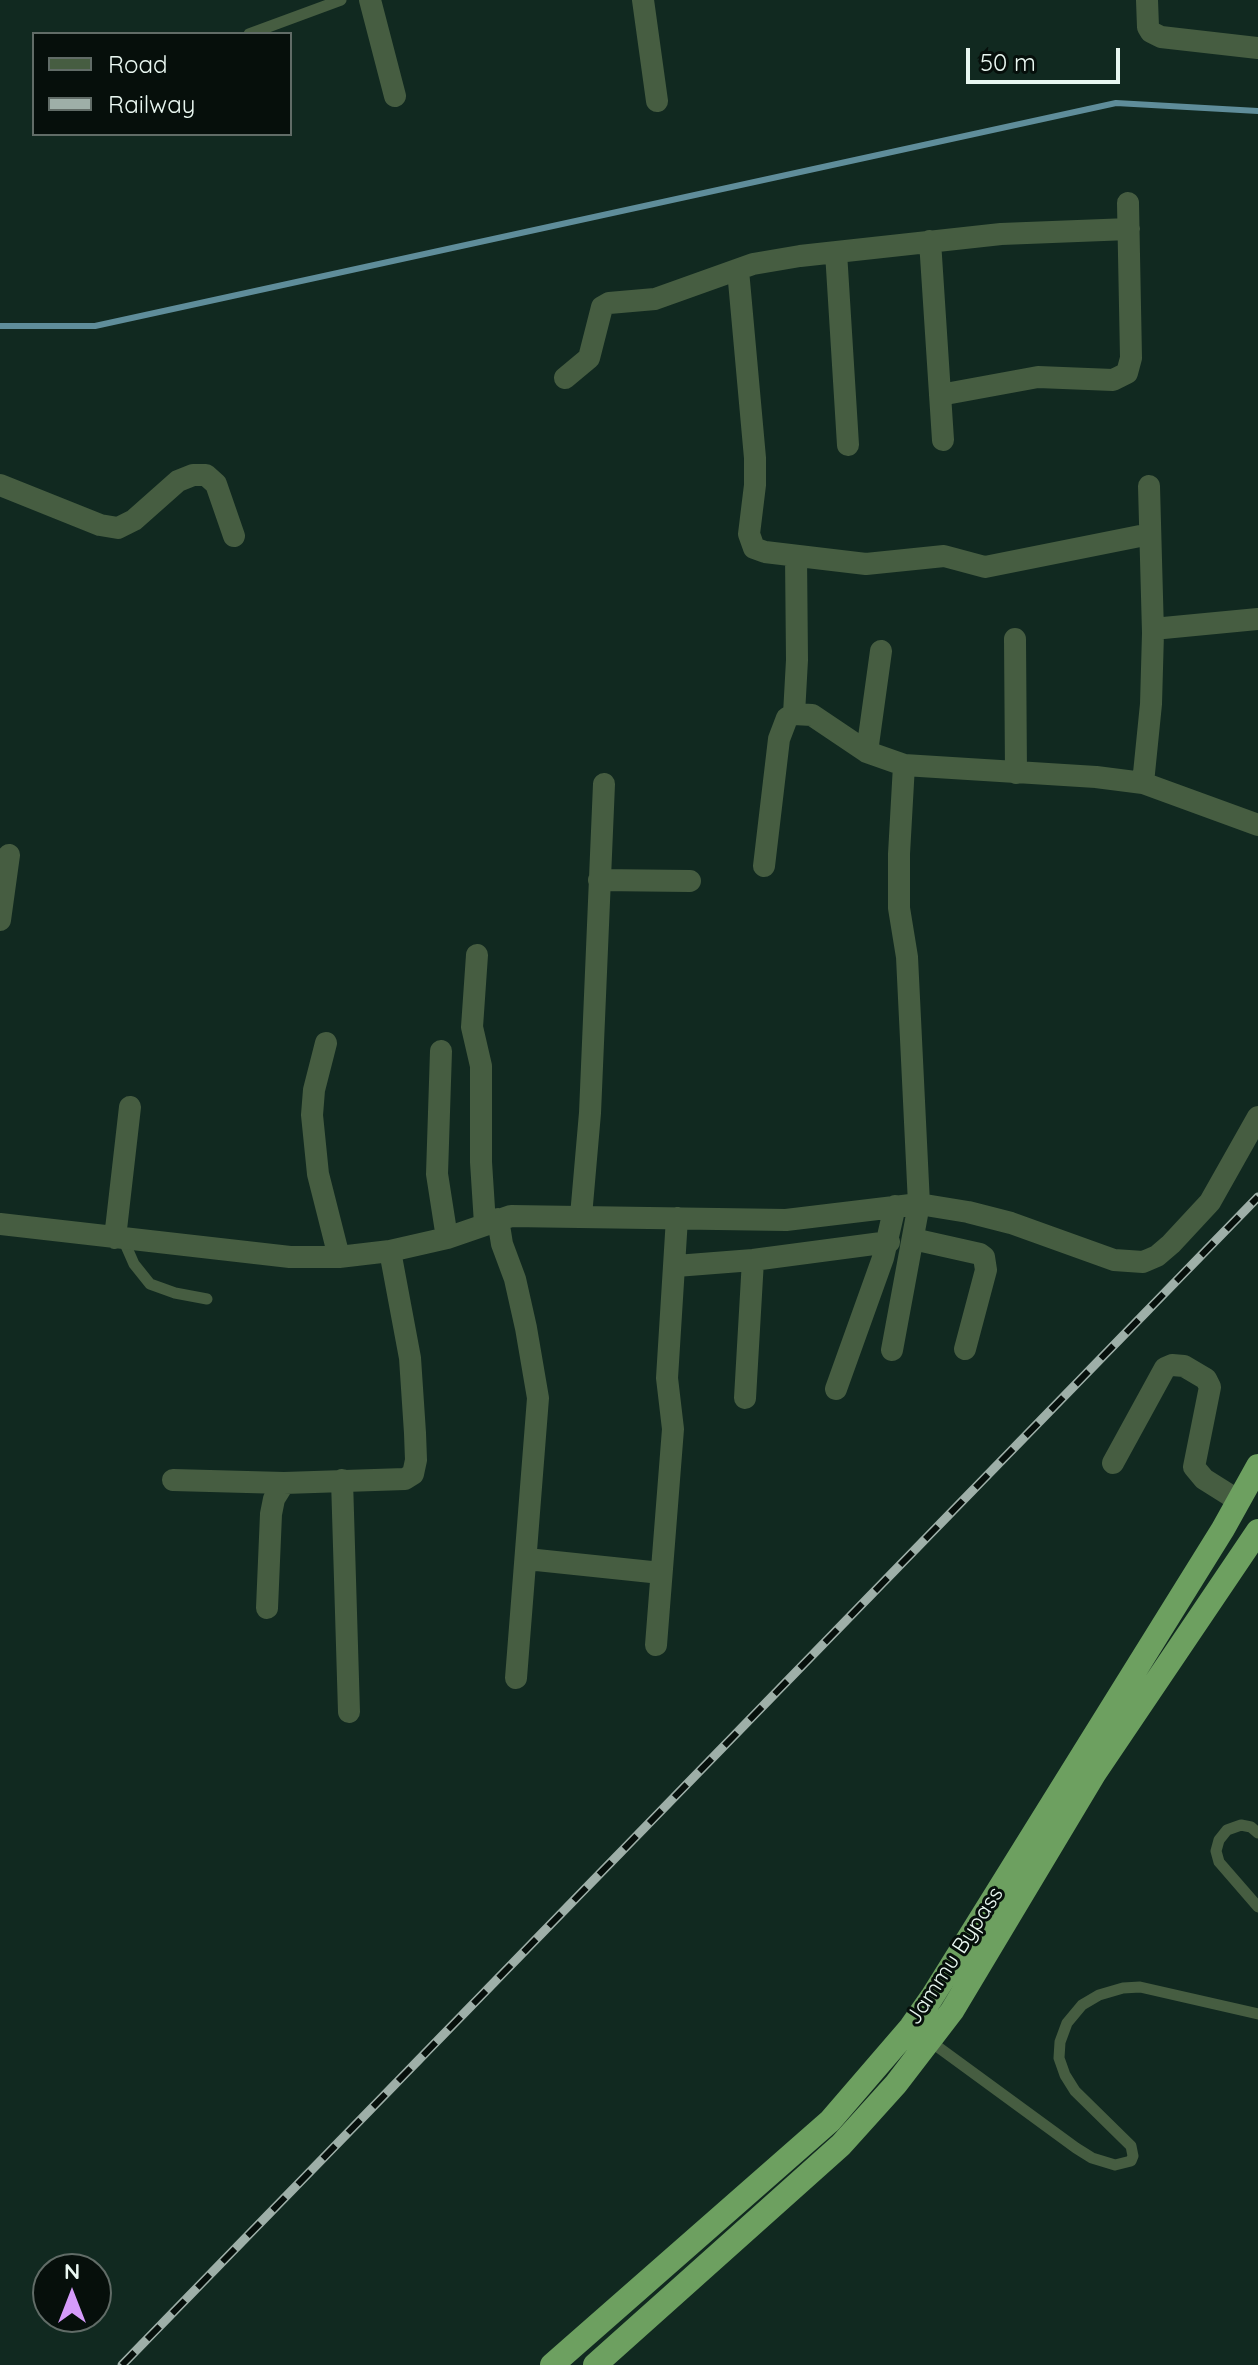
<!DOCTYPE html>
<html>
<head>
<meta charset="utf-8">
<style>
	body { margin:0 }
	#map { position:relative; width:1258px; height:2365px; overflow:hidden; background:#112920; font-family:Quicksand,sans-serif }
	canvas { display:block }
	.legend { position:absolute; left:32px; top:32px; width:260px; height:104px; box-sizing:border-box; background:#060f0b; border:2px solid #616c67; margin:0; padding:10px 14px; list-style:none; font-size:24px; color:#e9f7f1 }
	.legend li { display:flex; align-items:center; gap:16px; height:40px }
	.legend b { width:40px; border:2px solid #616c67 }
	.north { position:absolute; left:32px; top:2253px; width:80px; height:80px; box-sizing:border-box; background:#060f0b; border:2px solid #616c67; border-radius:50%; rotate:0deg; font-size:22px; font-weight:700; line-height:32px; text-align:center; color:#e9f7f1 }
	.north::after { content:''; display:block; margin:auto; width:28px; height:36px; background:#d59bfa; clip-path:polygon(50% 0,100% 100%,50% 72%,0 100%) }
	.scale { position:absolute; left:966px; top:48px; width:154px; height:36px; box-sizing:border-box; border:4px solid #e9f7f1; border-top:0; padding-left:10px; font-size:24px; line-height:28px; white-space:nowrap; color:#e9f7f1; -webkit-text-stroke:6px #060f0b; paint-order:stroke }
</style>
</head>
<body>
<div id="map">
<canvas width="1258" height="2365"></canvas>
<ul class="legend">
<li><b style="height:10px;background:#465d41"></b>Road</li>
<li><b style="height:10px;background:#9eafa8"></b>Railway</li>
</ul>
<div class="north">N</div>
<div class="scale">50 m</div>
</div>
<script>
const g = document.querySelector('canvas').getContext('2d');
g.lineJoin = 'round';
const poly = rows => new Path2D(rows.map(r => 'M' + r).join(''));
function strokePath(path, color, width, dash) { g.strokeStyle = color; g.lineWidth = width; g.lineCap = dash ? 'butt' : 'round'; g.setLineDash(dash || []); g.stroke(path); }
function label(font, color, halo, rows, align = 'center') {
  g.font = font + ' Quicksand,sans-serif'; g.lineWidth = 6; g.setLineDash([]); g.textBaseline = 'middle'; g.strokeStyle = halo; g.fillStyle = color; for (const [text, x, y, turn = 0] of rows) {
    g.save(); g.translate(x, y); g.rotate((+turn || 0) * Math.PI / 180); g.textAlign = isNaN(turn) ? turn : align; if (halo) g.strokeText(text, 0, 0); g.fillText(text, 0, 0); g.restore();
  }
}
strokePath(poly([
	[0,326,95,326,1116,103,1258,111]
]), '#5f8d9a', 6);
strokePath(poly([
	[249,34,341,0],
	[123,1239,134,1264,150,1284,175,1293,207,1299],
	[1258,1833,1251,1827,1241,1825,1227,1830,1219,1840,1216,1851,1219,1862,1258,1907],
	[927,2039,1076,2148,1092,2158,1115,2165,1131,2161,1133,2156,1131,2146,1075,2091,1065,2075,1059,2058,1060,2042,1067,2023,1082,2005,1099,1995,1123,1988,1140,1987,1258,2014]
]), '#465d41', 11);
strokePath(poly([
	[370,0,395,96],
	[643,0,657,101],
	[1147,0,1148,27,1151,32,1161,37,1258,48],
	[930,241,943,440],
	[836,252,848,445],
	[738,270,755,458,755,485,749,534,754,548,765,552,866,564,944,556,985,567,1150,534],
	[565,378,589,358,602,307,609,303,655,299,753,264,800,256,1001,234,1129,229],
	[940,395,1038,377,1113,380,1127,373,1131,358,1128,203],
	[0,485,100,525,118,528,134,520,178,481,193,475,206,475,216,484,234,536],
	[1153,629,1258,619],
	[1015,639,1016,773],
	[794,714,797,660,796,556],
	[867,752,881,651],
	[1143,783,1151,704,1153,633,1149,486],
	[764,866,779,739,787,718,794,714,812,715,867,752,904,765],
	[599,880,690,881],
	[0,920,9,855],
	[477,955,472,1027,481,1066,481,1162,485,1224],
	[326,1043,314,1090,312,1115,318,1174,339,1257],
	[441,1051,437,1174,447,1238],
	[581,1216,590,1113,604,784],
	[498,1219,502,1244,515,1279,526,1328,538,1398,516,1678],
	[0,1224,290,1257,339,1257,390,1251,447,1238,511,1216,786,1220,919,1204,907,957,899,908,899,854,904,765,1096,777,1143,783,1258,825],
	[115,1238,130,1107],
	[913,1239,980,1254,984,1257,986,1270,965,1349],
	[676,1266,753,1260,889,1242],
	[892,1350,919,1204,968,1212,1011,1223,1114,1260,1143,1262,1157,1256,1171,1244,1210,1202,1258,1117],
	[836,1389,883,1258,895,1206],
	[745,1398,753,1260],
	[1113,1463,1165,1368,1172,1365,1184,1366,1206,1379,1210,1387,1194,1467,1204,1479,1239,1501],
	[173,1480,284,1483,405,1479,413,1474,416,1460,415,1433,410,1358,390,1251],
	[342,1480,349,1712],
	[527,1559,661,1573],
	[267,1608,271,1514,274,1499,284,1483],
	[656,1645,673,1429,667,1378,677,1218]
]), '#465d41', 22);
strokePath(poly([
	[552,2365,830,2121,911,2027,932,1997,1223,1529,1258,1466],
	[595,2365,841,2145,896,2084,952,2011,1094,1774,1258,1531]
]), '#6da060', 24);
const rail = poly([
	[122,2365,1258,1197]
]);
strokePath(rail, '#9eafa8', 9);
strokePath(rail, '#060f0b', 6, [18]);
label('22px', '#e9f7f1', '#060f0b', [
	["Jammu Bypass",955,1956,-57]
]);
</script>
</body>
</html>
